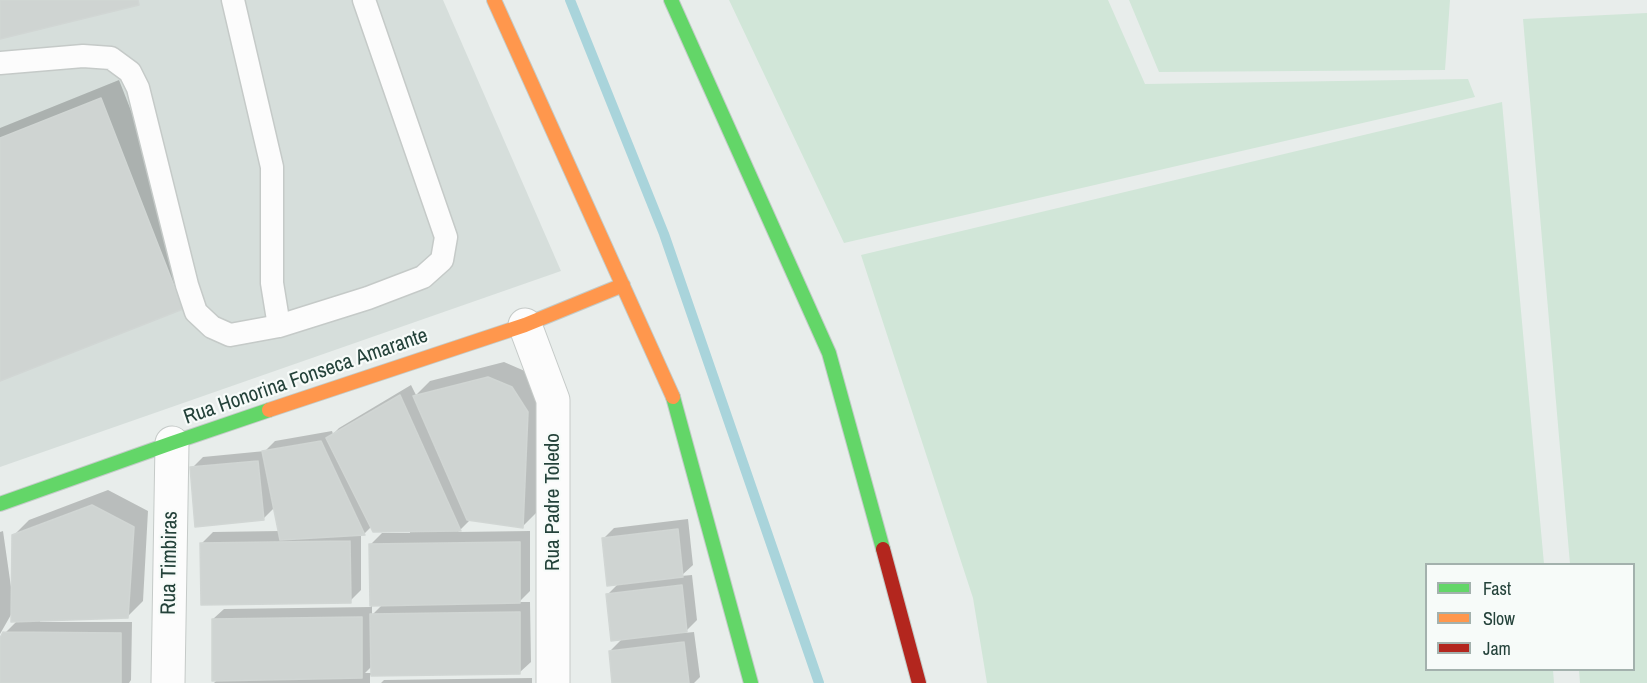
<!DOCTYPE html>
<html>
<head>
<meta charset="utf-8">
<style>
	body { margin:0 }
	#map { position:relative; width:1647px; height:683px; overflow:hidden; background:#e8edeb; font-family:"Archivo Narrow",sans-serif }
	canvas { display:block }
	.legend { position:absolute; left:1425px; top:563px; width:210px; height:108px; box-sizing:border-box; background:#f7fbf9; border:2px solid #a3b1ad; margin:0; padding:8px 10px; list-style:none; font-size:18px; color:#24423a }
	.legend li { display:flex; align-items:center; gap:12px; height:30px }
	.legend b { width:30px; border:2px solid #a3b1ad }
</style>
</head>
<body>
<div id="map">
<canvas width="1647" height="683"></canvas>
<ul class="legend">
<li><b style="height:8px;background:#63d668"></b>Fast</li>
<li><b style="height:8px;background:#ff974d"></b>Slow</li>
<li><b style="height:8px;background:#b3261e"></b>Jam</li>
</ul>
</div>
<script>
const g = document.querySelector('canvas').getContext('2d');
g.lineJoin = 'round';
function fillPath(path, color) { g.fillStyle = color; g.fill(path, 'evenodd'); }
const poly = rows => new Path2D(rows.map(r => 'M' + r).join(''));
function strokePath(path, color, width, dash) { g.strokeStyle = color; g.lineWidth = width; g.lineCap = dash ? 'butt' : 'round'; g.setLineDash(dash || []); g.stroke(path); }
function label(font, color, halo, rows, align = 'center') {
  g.font = font + ' "Archivo Narrow",sans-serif'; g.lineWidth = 4.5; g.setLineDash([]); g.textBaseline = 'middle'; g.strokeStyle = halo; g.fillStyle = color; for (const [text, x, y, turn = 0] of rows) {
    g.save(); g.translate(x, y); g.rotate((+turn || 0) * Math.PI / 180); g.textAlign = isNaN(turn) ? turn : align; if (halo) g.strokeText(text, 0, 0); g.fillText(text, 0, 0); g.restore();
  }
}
fillPath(poly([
	[0,0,443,0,561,271,0,467]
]), '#d6dedb');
fillPath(poly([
	[729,0,1108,0,1145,84,1468,79,1475,97,844,243],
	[1129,0,1450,0,1445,70,1159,72],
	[1647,13,1647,683,1580,683,1579,670,1634,670,1634,564,1570,564,1523,19],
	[1502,102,1544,564,1426,564,1426,670,1553,670,1554,683,987,683,973,598,861,255]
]), '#d1e6d8');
fillPath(poly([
	[119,80,201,290,183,308,0,380,0,128],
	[504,362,527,372,542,396,538,511,523,526,471,519,458,532,530,531,530,591,519,602,530,602,531,662,520,672,370,675,370,683,214,683,218,679,213,619,224,609,371,607,371,544,382,533,410,533,410,530,372,526,364,534,361,534,361,590,350,601,202,543,213,532,280,531,275,507,263,519,192,468,203,457,265,451,275,441,332,431,333,434,339,428,411,385,416,395,430,381],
	[372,604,383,604,372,615],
	[372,666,372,673,365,673],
	[108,490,148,511,143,601,128,616,40,619,40,622,132,622,131,680,129,683,0,683,0,641,5,633,18,620,12,613,0,634,0,532,3,531,11,587,13,587,14,535,29,520],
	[688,519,693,565,681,576,692,575,697,620,684,633,694,632,700,677,694,683,614,683,610,651,623,638,608,594,619,583,603,539,614,528],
	[532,678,532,683,381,683,384,680]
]), '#0003');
strokePath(poly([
	[570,0,664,234,819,683]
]), '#a9d4db', 10);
const building = poly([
	[0,0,138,0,139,5,0,39,0,0],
	[101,98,183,309,0,381,0,138,101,98],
	[488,377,512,387,528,412,523,528,467,520,413,396,488,377],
	[400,395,461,531,373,532,326,438,400,395],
	[321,441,365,535,280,540,262,451,321,441],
	[258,461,264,520,195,527,190,467,258,461],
	[92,505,134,527,128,618,11,622,12,535,92,505],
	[678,529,683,577,607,586,602,538,678,529],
	[350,541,351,603,201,605,200,543,350,541],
	[520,542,520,603,370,606,369,544,520,542],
	[682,585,687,632,611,641,606,594,682,585],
	[520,612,520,674,371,676,370,614,520,612],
	[362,617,362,678,212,681,212,619,362,617],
	[3,632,121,633,121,683,0,683,0,638,3,632],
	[684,642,689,683,612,683,609,651,684,642]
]);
fillPath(building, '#cfd4d2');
strokePath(building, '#d1d6d4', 1.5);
const lane = poly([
	[0,63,83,56,111,58,130,72,138,88,187,285,196,312,212,327,230,335,279,326,272,283,272,167,233,0],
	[279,326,368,298,423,277,442,260,446,237,364,0]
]);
const street = poly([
	[525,325,553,400,553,683],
	[168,683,172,443]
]);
const fast = poly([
	[671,0,829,353,883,549],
	[673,397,751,683],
	[0,504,172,443,269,410]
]);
const slow = poly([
	[494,0,673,397],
	[269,410,525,325,623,285]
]);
const jam = poly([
	[883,549,919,683]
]);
strokePath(lane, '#c5cac8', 25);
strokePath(street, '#c5cac8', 35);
strokePath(fast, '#c3cbc8', 16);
strokePath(slow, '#c3cbc8', 16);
strokePath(jam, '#c3cbc8', 16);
strokePath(lane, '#fcfcfc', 22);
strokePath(street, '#fcfcfc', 33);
strokePath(fast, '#63d668', 14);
strokePath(slow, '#ff974d', 14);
strokePath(jam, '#b3261e', 14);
label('21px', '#24423a', '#f7fbf9', [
	["Rua Honorina Fonseca Amarante",306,377,-19],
	["Rua Padre Toledo",553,502,-90],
	["Rua Timbiras",170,563,-89]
]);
</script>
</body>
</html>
